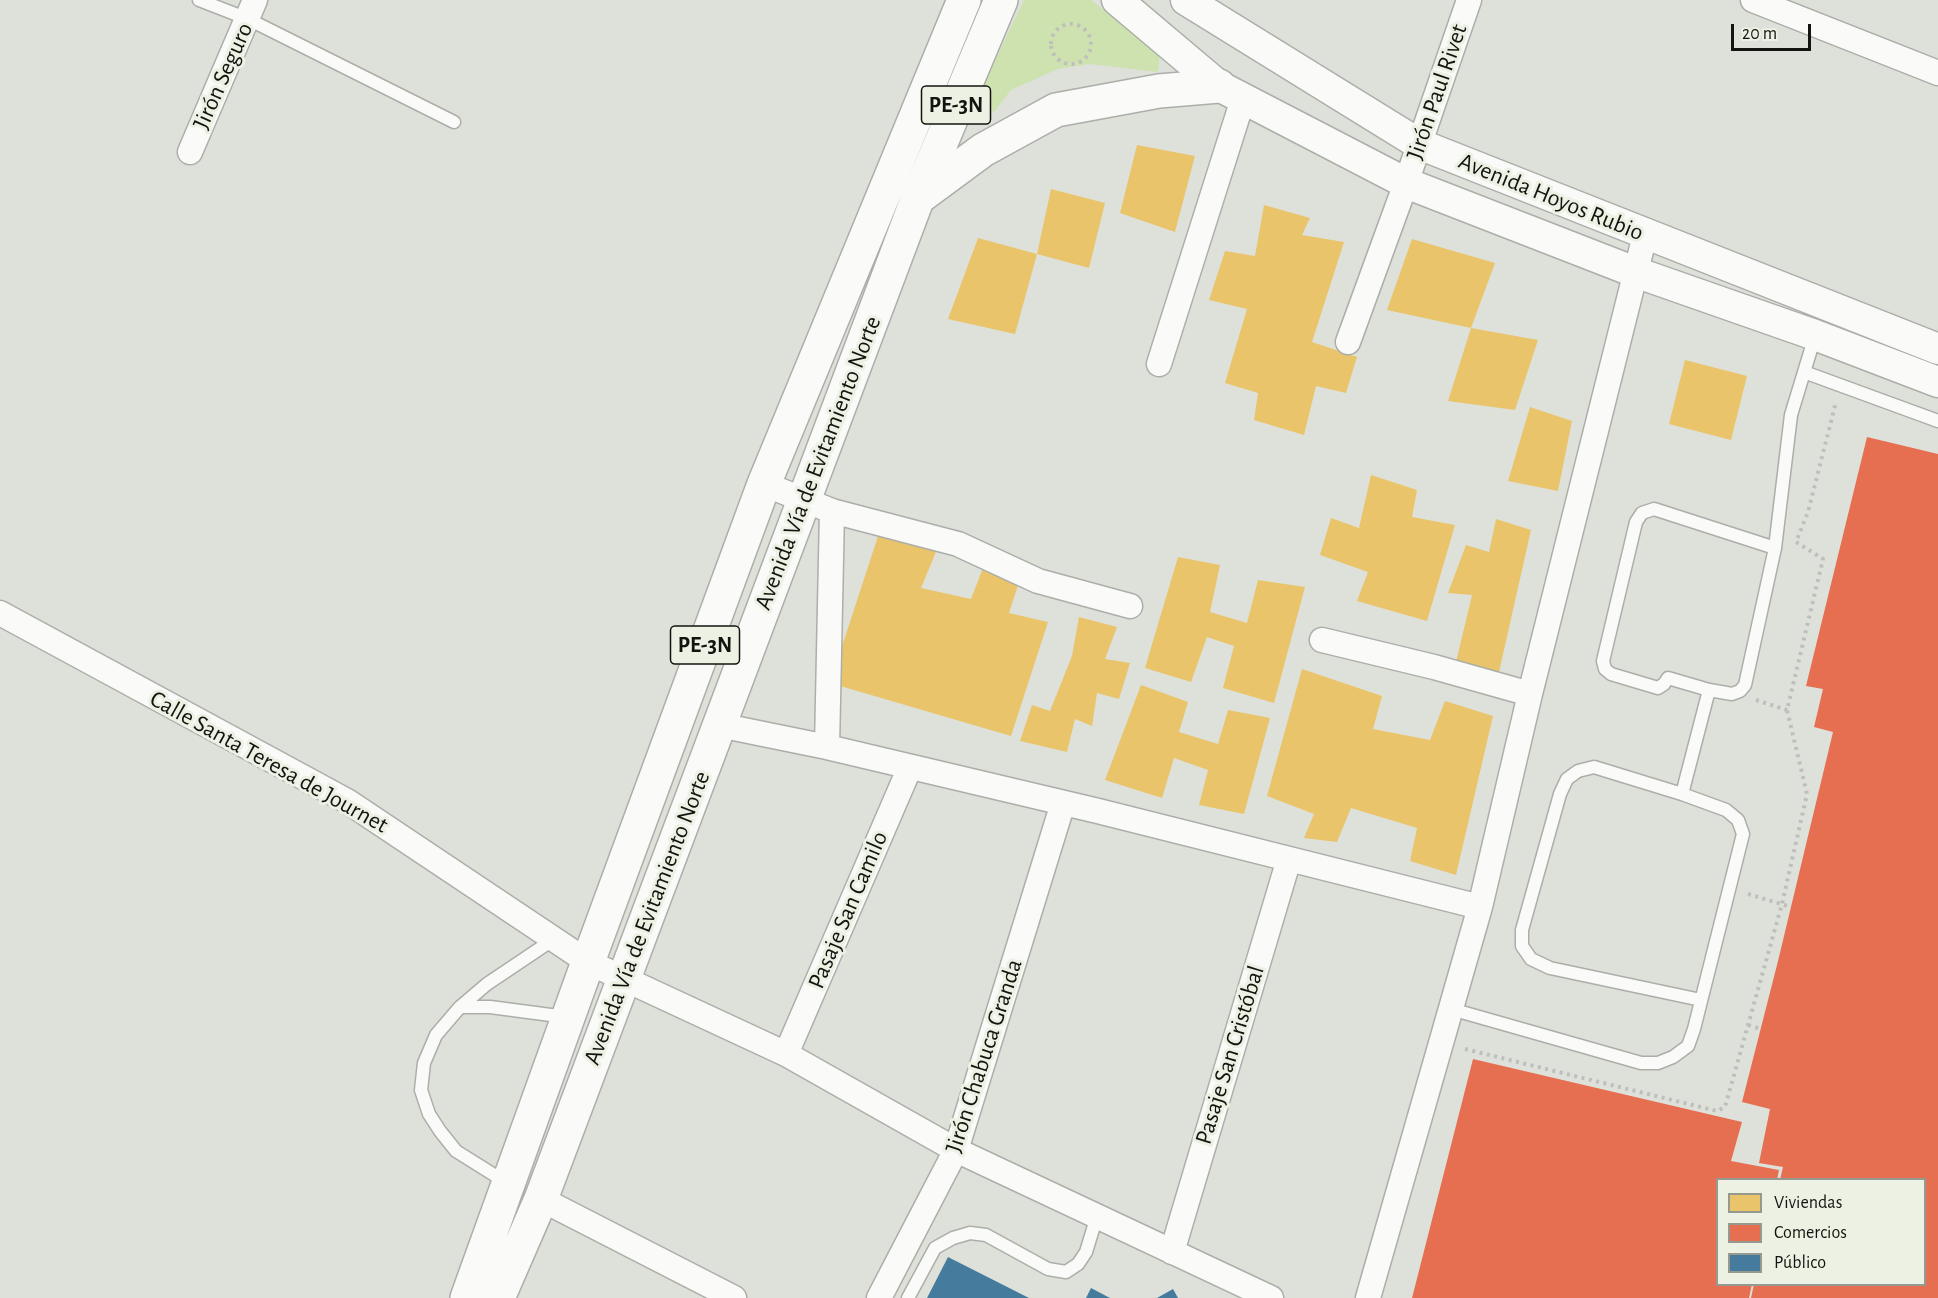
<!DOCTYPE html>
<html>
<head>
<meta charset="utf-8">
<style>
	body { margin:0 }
	#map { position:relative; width:1938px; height:1298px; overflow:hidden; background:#dee1da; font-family:"Alegreya Sans",sans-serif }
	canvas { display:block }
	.legend { position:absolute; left:1716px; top:1178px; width:210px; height:108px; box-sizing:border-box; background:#ecf1e4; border:2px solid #95998f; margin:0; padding:8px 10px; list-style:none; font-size:18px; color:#12140f }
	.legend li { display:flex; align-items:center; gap:12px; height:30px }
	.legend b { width:30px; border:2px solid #95998f }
	.scale { position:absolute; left:1731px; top:24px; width:80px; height:27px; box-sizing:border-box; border:3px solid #12140f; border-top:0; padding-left:8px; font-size:18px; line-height:21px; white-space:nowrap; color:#12140f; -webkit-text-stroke:4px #ecf1e4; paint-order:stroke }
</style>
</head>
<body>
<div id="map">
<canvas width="1938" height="1298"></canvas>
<ul class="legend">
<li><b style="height:16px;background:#e9c46a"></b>Viviendas</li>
<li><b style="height:16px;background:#e76f51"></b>Comercios</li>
<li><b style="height:16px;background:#457b9d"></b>Público</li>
</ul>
<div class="scale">20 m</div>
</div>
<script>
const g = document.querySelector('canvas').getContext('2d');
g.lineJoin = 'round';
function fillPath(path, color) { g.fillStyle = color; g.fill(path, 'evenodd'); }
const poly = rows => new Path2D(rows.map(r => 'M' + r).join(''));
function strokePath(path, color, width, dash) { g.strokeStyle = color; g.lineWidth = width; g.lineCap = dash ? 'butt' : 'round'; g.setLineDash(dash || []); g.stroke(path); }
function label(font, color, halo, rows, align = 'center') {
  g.font = font + ' "Alegreya Sans",sans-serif'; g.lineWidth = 6; g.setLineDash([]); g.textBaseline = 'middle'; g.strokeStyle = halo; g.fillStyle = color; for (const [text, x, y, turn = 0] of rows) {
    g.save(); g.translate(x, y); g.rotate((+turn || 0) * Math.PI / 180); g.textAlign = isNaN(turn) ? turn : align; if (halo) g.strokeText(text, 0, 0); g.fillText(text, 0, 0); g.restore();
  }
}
fillPath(poly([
	[1024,0,1091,0,1160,53,1158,72,1089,64,1058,69,1011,90,994,112,977,98]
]), '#cee2b0');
fillPath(poly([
	[1137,145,1195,156,1175,232,1120,213],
	[1051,189,1105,203,1089,268,1037,254],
	[1264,205,1310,218,1302,235,1344,242,1312,342,1357,357,1346,393,1316,386,1304,435,1254,420,1258,393,1225,383,1247,309,1209,300,1225,251,1255,256],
	[978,238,1037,254,1015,334,948,319],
	[1412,239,1495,263,1471,328,1538,340,1515,410,1448,401,1471,328,1387,310],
	[1685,360,1747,376,1731,440,1669,424],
	[1530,407,1572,421,1558,491,1508,481],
	[1371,475,1417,490,1412,517,1455,525,1427,621,1357,601,1368,572,1320,555,1331,518,1359,528],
	[1496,519,1531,530,1499,672,1456,662,1472,595,1448,593,1466,545,1489,552],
	[880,530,938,547,921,588,971,599,983,568,1020,579,1009,613,1048,622,1011,736,830,683],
	[1178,557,1220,565,1210,612,1247,623,1258,580,1305,587,1274,703,1223,688,1234,646,1207,637,1191,682,1145,668],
	[1079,617,1117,627,1105,659,1130,663,1119,699,1097,693,1092,726,1075,719,1067,752,1020,741,1032,705,1050,711,1072,656],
	[1302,669,1382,696,1373,729,1430,740,1445,701,1493,716,1456,875,1410,861,1417,828,1351,808,1337,842,1304,838,1314,814,1267,796],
	[1141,685,1188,702,1179,732,1218,744,1228,710,1270,718,1244,814,1199,805,1208,770,1174,758,1162,798,1105,780]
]), '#e9c46a');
fillPath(poly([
	[1867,437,1938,454,1938,1298,1751,1298,1754,1284,1924,1284,1924,1180,1780,1180,1783,1167,1759,1163,1770,1109,1742,1102,1778,961,1833,732,1814,727,1823,689,1806,686],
	[1473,1059,1742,1122,1731,1161,1779,1170,1777,1180,1718,1180,1718,1284,1752,1284,1749,1298,1412,1298]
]), '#e76f51');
fillPath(poly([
	[948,1257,1029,1298,927,1298],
	[1091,1288,1110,1298,1086,1298],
	[1173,1289,1178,1298,1157,1298]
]), '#457b9d');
const service = poly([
	[199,0,248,19,454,122],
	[1804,372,1938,421],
	[1775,548,1654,509,1642,513,1636,522,1603,661,1605,669,1611,674,1658,688,1664,684,1668,678,1709,690,1732,694,1740,691,1745,685,1775,548,1791,415,1815,336],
	[1682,794,1594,767,1578,771,1567,779,1560,794,1522,930,1522,946,1531,959,1550,968,1701,1000],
	[460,1007,490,1007,566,1017],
	[1451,1009,1641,1063,1658,1063,1673,1057,1688,1046,1694,1029,1743,834,1738,820,1726,810,1682,794,1709,690],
	[507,1183,456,1151,440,1131,429,1114,421,1090,424,1063,436,1035,460,1007,487,984,554,939],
	[908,1298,935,1248,953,1238,970,1233,986,1235,1048,1269,1066,1272,1078,1264,1086,1252,1097,1216]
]);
const minor = poly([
	[1753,0,1938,73],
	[190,152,255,0],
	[1348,342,1406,183,1469,0],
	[1159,364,1243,99],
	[764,484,832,511,958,544,1038,581,1130,606],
	[0,613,347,801,588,962,786,1054,956,1150,1271,1298],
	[1322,640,1434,667,1530,694],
	[719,725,827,747,1098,811,1480,907],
	[827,747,832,511],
	[786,1054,910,767],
	[541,1199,734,1298],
	[1172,1252,1289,859],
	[879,1298,956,1150,1063,803],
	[1368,1298,1480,907,1530,694,1645,235]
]);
const tertiary = poly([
	[1117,0,1219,86,1406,183,1635,272,1815,335,1938,382],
	[1186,0,1419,144,1938,349]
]);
const trunk = poly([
	[918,198,983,150,1056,110,1159,91,1219,86],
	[467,1298,588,962,764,484,964,0],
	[498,1298,541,1199,917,200,1001,0]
]);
strokePath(service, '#acaea9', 15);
strokePath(minor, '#acaea9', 27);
strokePath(tertiary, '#acaea9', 33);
strokePath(trunk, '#acaea9', 36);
strokePath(poly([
	'1051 44a20 20 0 1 1 40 0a20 20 0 1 1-40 0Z',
	[1756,700,1787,710],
	[1748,894,1791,907],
	[1748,1025,1761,1029],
	[1465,1049,1717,1111,1725,1107,1782,904,1807,794,1787,710,1823,559,1796,542,1808,512,1836,402]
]), '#bebfbd', 4, [3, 4.5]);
strokePath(service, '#fafaf9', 12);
strokePath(minor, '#fafaf9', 24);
strokePath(tertiary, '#fafaf9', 30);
strokePath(trunk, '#fafaf9', 33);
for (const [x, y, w] of [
	[956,105,69],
	[705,645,69]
]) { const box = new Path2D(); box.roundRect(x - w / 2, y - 19, w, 38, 4.5); g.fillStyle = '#ecf1e4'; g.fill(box); strokePath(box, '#12140f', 1.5); }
label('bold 22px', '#12140f', null, [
	["PE-3N",956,105],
	["PE-3N",705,645]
]);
label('24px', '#12140f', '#ecf1e4', [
	["Jirón Seguro",223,76,-66],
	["Jirón Paul Rivet",1437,92,-71],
	["Avenida Hoyos Rubio",1551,197,22],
	["Avenida Vía de Evitamiento Norte",818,463,-69],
	["Calle Santa Teresa de Journet",269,762,29],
	["Pasaje San Camilo",848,910,-67],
	["Avenida Vía de Evitamiento Norte",647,918,-69],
	["Pasaje San Cristóbal",1230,1055,-73],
	["Jirón Chabuca Granda",984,1056,-72]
]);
</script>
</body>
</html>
